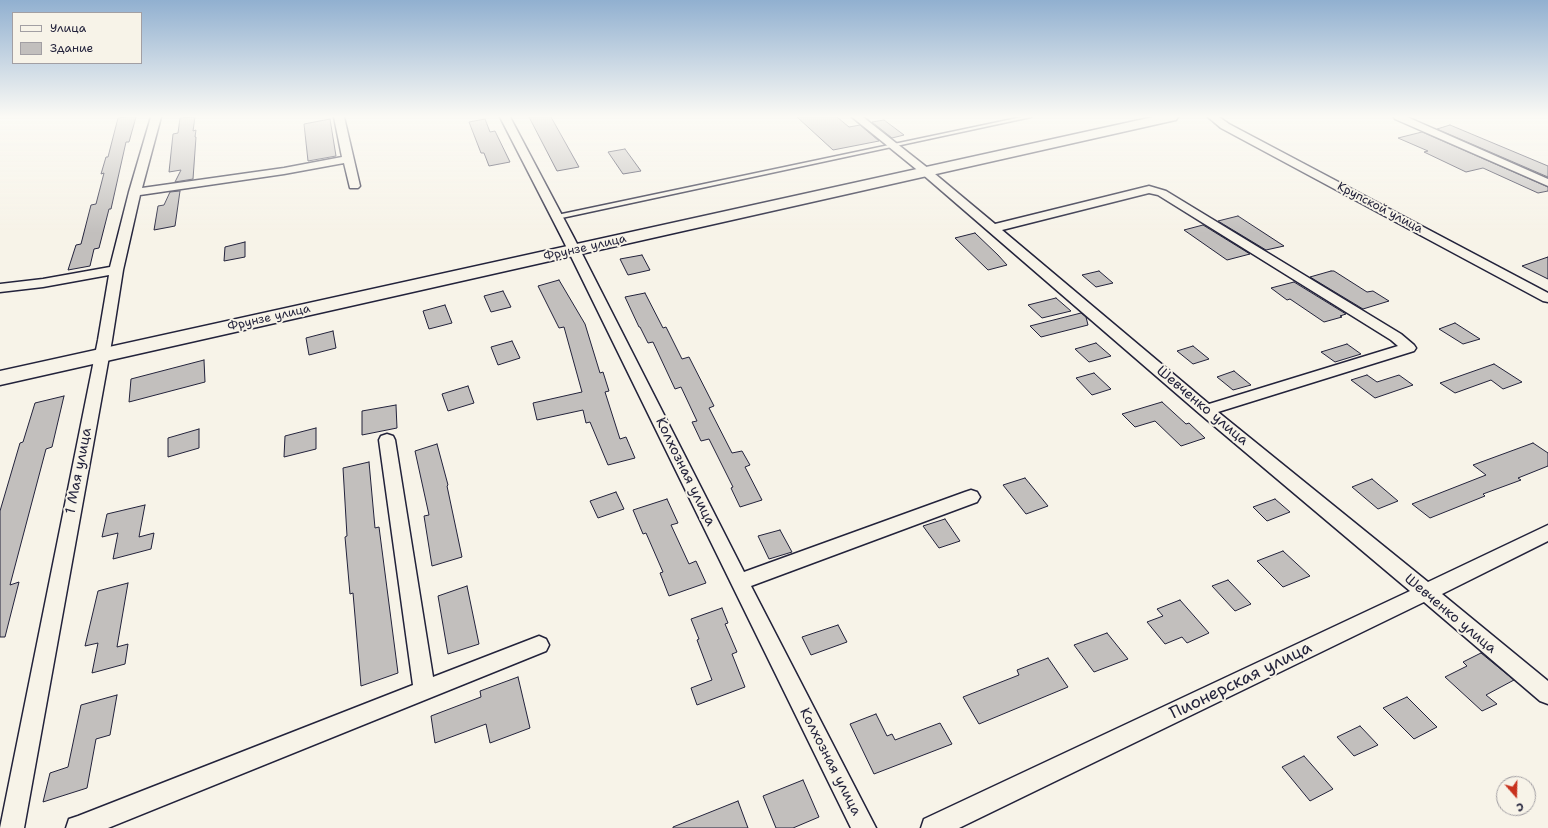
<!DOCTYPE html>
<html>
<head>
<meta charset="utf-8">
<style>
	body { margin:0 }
	#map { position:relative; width:1548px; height:828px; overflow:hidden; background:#f7f3e8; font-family:"Shantell Sans",sans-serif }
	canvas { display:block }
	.legend { position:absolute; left:12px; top:12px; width:130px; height:52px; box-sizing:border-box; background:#f7f3e8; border:1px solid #a29fa3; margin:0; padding:5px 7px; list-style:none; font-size:12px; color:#22223b }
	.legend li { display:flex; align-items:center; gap:8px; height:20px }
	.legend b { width:20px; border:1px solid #a29fa3 }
	.north { position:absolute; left:1496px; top:776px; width:40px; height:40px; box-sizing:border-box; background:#f7f3e8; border:1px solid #a29fa3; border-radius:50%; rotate:160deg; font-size:11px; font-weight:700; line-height:16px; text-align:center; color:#22223b }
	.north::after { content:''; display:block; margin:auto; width:14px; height:18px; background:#c8321e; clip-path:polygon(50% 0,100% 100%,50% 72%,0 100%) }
</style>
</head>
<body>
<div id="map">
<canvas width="1548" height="828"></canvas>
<ul class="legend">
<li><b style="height:5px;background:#f7f3e8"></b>Улица</li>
<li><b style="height:11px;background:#c2bfbd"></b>Здание</li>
</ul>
<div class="north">С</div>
</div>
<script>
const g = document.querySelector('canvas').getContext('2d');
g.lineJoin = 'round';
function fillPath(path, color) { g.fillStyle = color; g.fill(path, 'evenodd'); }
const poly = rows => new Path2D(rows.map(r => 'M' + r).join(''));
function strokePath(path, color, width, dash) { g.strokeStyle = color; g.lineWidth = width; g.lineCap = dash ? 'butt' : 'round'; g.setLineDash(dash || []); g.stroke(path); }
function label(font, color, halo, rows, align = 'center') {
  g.font = font + ' "Shantell Sans",sans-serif'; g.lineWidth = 4; g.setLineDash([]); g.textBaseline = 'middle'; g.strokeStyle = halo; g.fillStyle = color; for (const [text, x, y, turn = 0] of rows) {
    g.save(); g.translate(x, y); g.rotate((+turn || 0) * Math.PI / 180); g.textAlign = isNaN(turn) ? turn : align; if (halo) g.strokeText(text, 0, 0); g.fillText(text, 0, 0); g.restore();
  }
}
const building = poly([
	[126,117,136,117,129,142,126,142,111,209,109,209,99,248,94,249,90,266,68,270,76,245,81,244,91,205,96,204,104,173,101,174,106,157,108,157,118,118,126,117],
	[195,117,193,131,196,130,195,137,196,137,193,179,175,182,181,170,169,172,173,134,178,133,180,118,195,117],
	[529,117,551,117,579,167,557,171,529,117],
	[797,117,837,117,849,127,860,125,879,141,833,150,797,117],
	[330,119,336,156,308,161,304,124,330,119],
	[485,119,490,132,495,131,510,162,489,166,484,153,481,153,469,122,485,119],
	[884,120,904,135,892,138,872,122,884,120],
	[1450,125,1548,166,1548,177,1437,129,1450,125],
	[1422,132,1548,187,1548,191,1538,193,1483,168,1466,172,1424,152,1428,151,1398,138,1422,132],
	[625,149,641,171,623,174,608,152,625,149],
	[180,191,175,226,154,230,158,206,164,205,170,192,180,191],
	[1238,216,1284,246,1266,250,1218,221,1238,216],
	[1203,225,1250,254,1227,260,1184,230,1203,225],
	[975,233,998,255,1007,265,988,270,955,238,975,233],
	[245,242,245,257,224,261,225,247,245,242],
	[642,255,650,270,628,275,620,259,642,255],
	[1548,257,1548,279,1522,266,1548,257],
	[1099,271,1113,283,1096,287,1082,275,1099,271],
	[1331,271,1334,271,1367,292,1373,291,1389,301,1363,309,1310,277,1331,271],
	[559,280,585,324,600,373,603,372,609,391,605,392,620,439,626,437,635,458,608,465,590,422,586,423,583,410,537,420,533,403,582,392,564,327,559,328,538,286,559,280],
	[1294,282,1346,314,1340,316,1342,317,1324,322,1290,299,1287,300,1271,288,1294,282],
	[503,291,511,307,491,312,484,296,503,291],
	[645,293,663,328,666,327,682,359,689,357,714,406,709,408,732,453,742,451,750,465,745,467,762,500,740,507,731,488,733,487,709,439,701,441,692,422,697,421,681,387,675,389,653,342,648,343,640,327,639,327,625,297,645,293],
	[1056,298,1071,311,1042,318,1028,305,1056,298],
	[445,305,452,323,429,329,423,311,445,305],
	[1081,313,1086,317,1088,325,1041,337,1030,326,1081,313],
	[1455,323,1480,339,1463,344,1439,329,1455,323],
	[333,331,336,348,309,355,306,338,333,331],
	[512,341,520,358,498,365,491,347,512,341],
	[1096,343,1111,356,1089,362,1075,349,1096,343],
	[1347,344,1361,354,1335,362,1321,352,1347,344],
	[1193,346,1209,359,1193,364,1177,351,1193,346],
	[204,360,205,382,129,402,131,379,204,360],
	[1494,364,1522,382,1503,389,1491,380,1455,393,1440,383,1494,364],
	[1234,371,1251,385,1233,390,1217,377,1234,371],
	[1094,373,1111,389,1092,395,1076,378,1094,373],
	[1367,375,1377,382,1399,375,1413,385,1375,398,1351,380,1367,375],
	[468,386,474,403,448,411,442,394,468,386],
	[64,396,52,447,46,449,10,585,19,582,5,637,0,637,0,511,20,443,23,442,35,403,64,396],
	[1162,402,1186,424,1189,423,1205,438,1181,446,1155,421,1135,427,1122,414,1162,402],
	[396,405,397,428,362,435,362,411,396,405],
	[316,428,316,449,284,457,285,436,316,428],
	[199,429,199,448,168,457,168,438,199,429],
	[1533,443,1548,453,1548,466,1518,478,1521,480,1483,494,1485,496,1430,518,1412,504,1486,475,1473,465,1533,443],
	[437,444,448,485,447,486,462,557,432,566,424,516,429,515,415,451,437,444],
	[369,462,375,528,379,527,398,673,361,686,353,593,350,594,345,537,347,536,343,468,369,462],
	[1025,478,1048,506,1026,514,1003,485,1025,478],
	[1372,479,1398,501,1378,509,1352,487,1372,479],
	[616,492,624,509,598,518,590,501,616,492],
	[667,499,678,523,671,525,689,564,696,561,706,583,669,596,660,573,663,572,646,533,643,534,633,510,667,499],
	[1275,499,1290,512,1267,521,1253,507,1275,499],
	[145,505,139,537,154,533,151,549,113,559,118,533,102,537,107,514,145,505],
	[945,519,960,541,939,548,923,526,945,519],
	[780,530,792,552,769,559,758,536,780,530],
	[1283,551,1310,576,1283,587,1257,561,1283,551],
	[1228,580,1251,604,1235,611,1212,586,1228,580],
	[128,583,117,647,128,644,125,664,92,673,98,643,85,646,98,591,128,583],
	[467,586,479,644,448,654,438,596,467,586],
	[1180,600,1209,633,1187,643,1182,637,1165,644,1147,622,1163,616,1157,609,1180,600],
	[722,608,728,623,725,624,737,652,732,654,745,687,697,705,691,688,712,680,697,640,699,639,691,619,722,608],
	[838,625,847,642,811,655,802,637,838,625],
	[1107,633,1128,659,1094,672,1074,645,1107,633],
	[1481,653,1514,680,1486,695,1497,704,1482,711,1445,677,1467,666,1463,662,1481,653],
	[1048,658,1068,687,979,724,963,697,1019,675,1017,670,1048,658],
	[518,677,530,728,490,743,486,724,435,743,431,716,481,697,480,691,518,677],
	[117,695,110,735,96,739,87,788,43,802,50,773,68,767,81,705,117,695],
	[1407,697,1437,727,1414,739,1383,708,1407,697],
	[876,714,887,736,892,734,895,740,940,723,952,744,874,774,850,724,876,714],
	[1360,726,1378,745,1354,756,1337,737,1360,726],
	[1304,756,1333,789,1310,801,1282,767,1304,756],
	[803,780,819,817,793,828,776,828,763,796,803,780],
	[738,801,748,828,673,828,673,827,738,801]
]);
fillPath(building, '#c2bfbd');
strokePath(building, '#22223b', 1);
const service = poly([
	[1022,117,1031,117,557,219,554,217,557,215,1022,117]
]);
const minor = poly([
	[151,117,161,117,142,188,284,168,342,157,334,117,344,117,360,186,358,188,350,188,344,163,284,174,140,195,123,270,112,340,24,828,0,828,98,340,109,275,43,287,0,292,0,284,43,279,110,267,129,192,151,117],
	[500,117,510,117,574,238,744,572,965,492,971,490,977,492,980,497,977,502,751,586,876,828,851,828,562,238,500,117],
	[852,117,863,117,929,169,995,224,1149,186,1166,191,1401,334,1414,345,1416,348,1414,351,1218,412,1428,582,1548,525,1548,541,1442,594,1548,681,1548,704,1540,701,1424,602,959,828,921,828,924,819,1410,591,1200,414,921,173,852,117],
	[1149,193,1158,195,1391,340,1398,346,1209,404,1002,230,1149,193],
	[1208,117,1219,117,1229,124,1548,293,1548,302,1543,301,1221,128,1208,117],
	[1394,117,1407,117,1548,179,1548,186,1395,119,1394,117],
	[387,434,393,436,395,440,433,677,539,636,546,639,549,645,546,651,108,828,66,828,69,819,78,816,413,685,379,440,381,436,387,434]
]);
const primary = poly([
	[1153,117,1178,117,1176,120,1171,121,0,385,0,371,1153,117]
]);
strokePath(service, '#22223b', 3);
strokePath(minor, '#22223b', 3);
strokePath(primary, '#22223b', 3);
fillPath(service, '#f7f3e8');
fillPath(minor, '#f7f3e8');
fillPath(primary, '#f7f3e8');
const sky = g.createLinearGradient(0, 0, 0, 233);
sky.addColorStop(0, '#91b0d0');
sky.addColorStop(0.5, '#fbfaf5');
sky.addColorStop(1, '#fbfaf500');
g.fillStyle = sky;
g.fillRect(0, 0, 1548, 233);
label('12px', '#22223b', '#f7f3e8', [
	["Крупской улица",1380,208,28],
	["Фрунзе улица",585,248,-13],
	["Фрунзе улица",269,318,-13]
]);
label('14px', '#22223b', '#f7f3e8', [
	["Шевченко улица",1202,406,40],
	["1 Мая улица",79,471,-79],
	["Колхозная улица",685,472,64],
	["Шевченко улица",1450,614,40],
	["Колхозная улица",830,762,63]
]);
label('17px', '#22223b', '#f7f3e8', [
	["Пионерская улица",1241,681,-26]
]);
</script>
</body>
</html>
